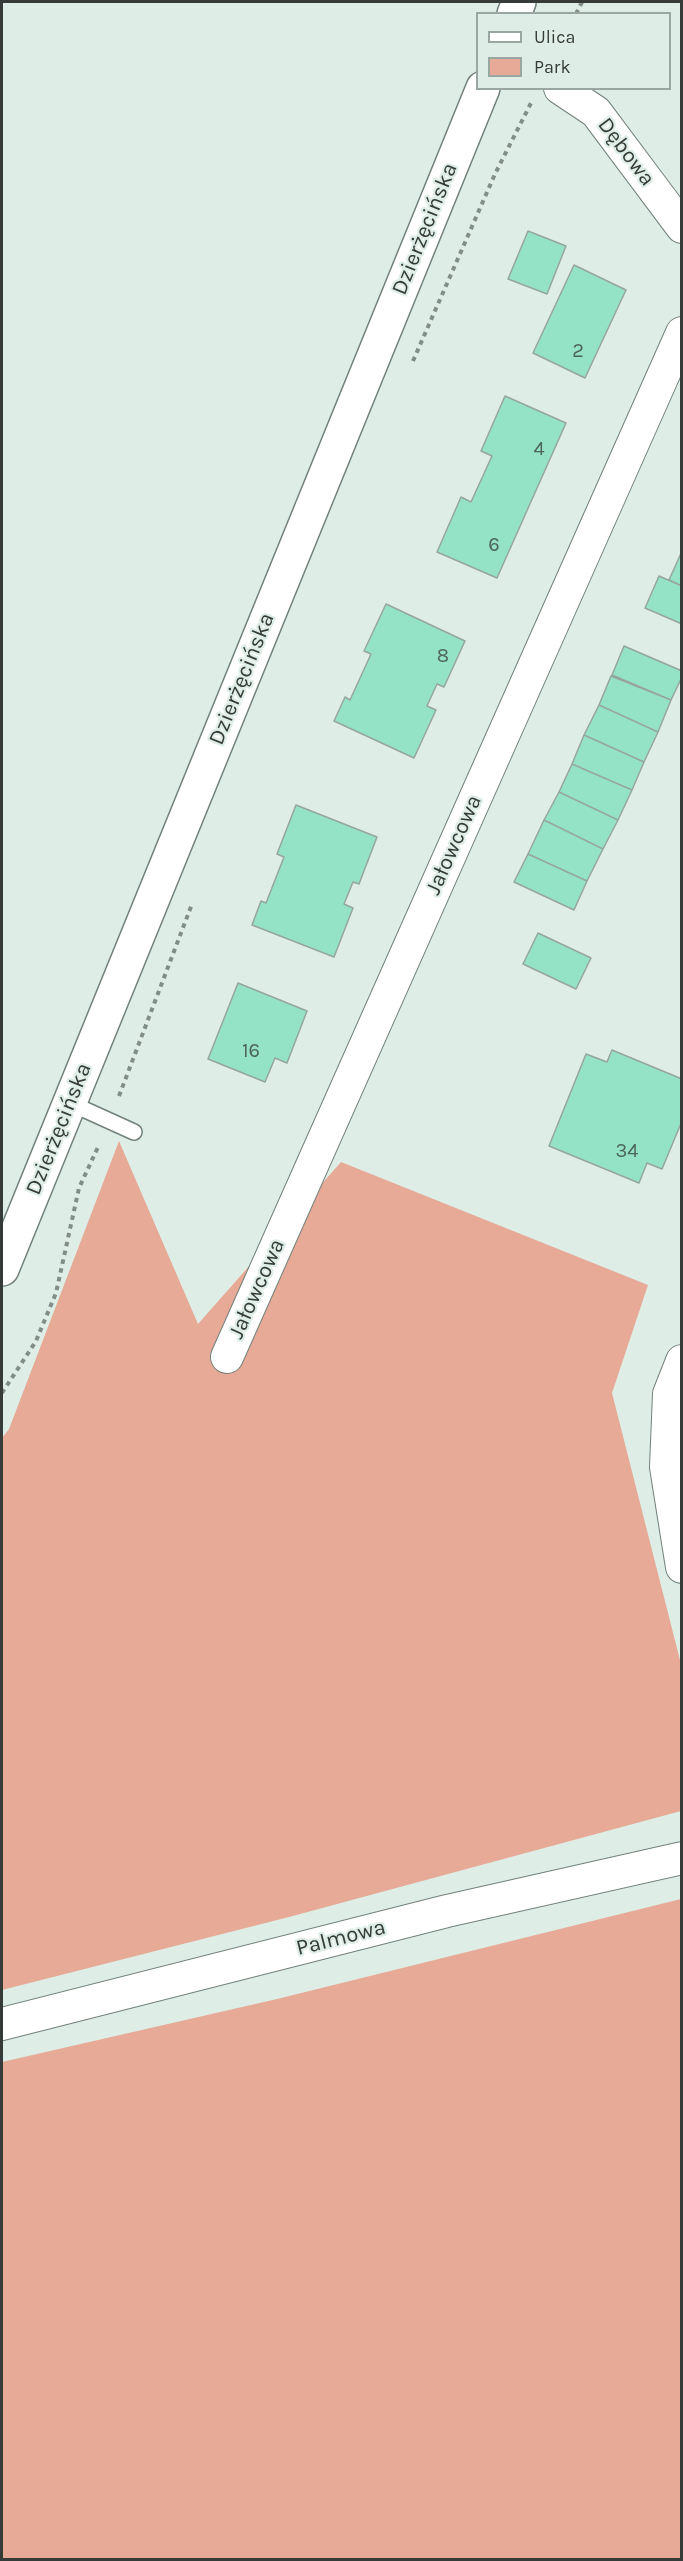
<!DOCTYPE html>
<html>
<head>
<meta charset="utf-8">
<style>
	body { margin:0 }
	#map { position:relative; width:683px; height:2561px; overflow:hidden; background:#deeee7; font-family:Karla,sans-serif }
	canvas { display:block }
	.frame { position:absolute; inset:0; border:3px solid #353b38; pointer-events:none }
	.legend { position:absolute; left:476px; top:12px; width:195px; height:78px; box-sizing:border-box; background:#deeee7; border:2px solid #9aa6a1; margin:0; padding:8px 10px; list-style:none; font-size:18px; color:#353b38 }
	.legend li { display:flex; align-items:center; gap:12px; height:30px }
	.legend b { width:30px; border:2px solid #9aa6a1 }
</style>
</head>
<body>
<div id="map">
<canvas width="683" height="2561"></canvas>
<div class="frame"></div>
<ul class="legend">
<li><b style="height:8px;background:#fff"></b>Ulica</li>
<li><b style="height:16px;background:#e6aa96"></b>Park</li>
</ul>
</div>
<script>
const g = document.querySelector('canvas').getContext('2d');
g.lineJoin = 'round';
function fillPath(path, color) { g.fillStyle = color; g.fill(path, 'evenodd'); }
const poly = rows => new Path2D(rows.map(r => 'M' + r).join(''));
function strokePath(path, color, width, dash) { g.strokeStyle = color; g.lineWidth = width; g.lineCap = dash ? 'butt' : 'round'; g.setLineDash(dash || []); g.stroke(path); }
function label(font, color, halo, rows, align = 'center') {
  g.font = font + ' Karla,sans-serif'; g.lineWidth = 4.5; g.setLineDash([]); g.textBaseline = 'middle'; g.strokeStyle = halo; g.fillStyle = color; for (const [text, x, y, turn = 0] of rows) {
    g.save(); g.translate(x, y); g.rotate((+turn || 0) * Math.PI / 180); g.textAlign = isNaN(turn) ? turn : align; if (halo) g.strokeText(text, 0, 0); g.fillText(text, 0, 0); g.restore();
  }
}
fillPath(poly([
	[119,1141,198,1324,341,1162,648,1285,612,1393,681,1664,681,1811,289,1917,2,1990,2,1438,9,1429],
	[681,1899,681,2559,2,2559,2,2062,277,1999]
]), '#e6aa96');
const building = poly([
	[528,231,566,246,547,294,508,279,528,231],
	[574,265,626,290,585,378,533,353,574,265],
	[505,396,566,423,497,578,437,552,461,497,471,502,492,456,481,451,505,396],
	[682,551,682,586,669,580,682,551],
	[659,576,682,586,682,624,645,608,659,576],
	[386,604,465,641,444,687,437,684,427,706,436,710,414,758,334,721,345,697,350,700,371,654,364,651,386,604],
	[624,646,682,671,682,677,671,700,612,675,624,646],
	[611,676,671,700,658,732,599,705,611,676],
	[599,705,658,732,644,762,584,735,599,705],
	[584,735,644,762,632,790,572,764,584,735],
	[572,764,632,790,618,820,559,792,572,764],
	[559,792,618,820,603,849,544,820,559,792],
	[296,805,377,837,359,884,353,882,344,904,353,908,334,957,252,925,261,901,266,903,284,857,277,854,296,805],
	[544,820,603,849,587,881,528,854,544,820],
	[528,854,587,881,574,910,514,882,528,854],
	[538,933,591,958,576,989,523,964,538,933],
	[238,983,307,1011,287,1063,275,1058,265,1082,208,1059,238,983],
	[612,1050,682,1079,682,1121,662,1169,647,1163,639,1183,549,1146,586,1054,607,1062,612,1050]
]);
fillPath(building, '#95e3c6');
strokePath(building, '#96a59f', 1.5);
const service = poly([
	[70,1103,134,1132]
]);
const minor = poly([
	[560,88,596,112,682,227],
	[227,1357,682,333],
	[682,1361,669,1394,666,1467,682,1567],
	[2,2024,447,1911,682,1858]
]);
const tertiary = poly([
	[514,14,519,2],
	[2,1269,483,88]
]);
strokePath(service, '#72817b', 18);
strokePath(minor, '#72817b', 34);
strokePath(tertiary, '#72817b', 36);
strokePath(poly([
	[576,14,582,2],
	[413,361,495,174,531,103],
	[119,1096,192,904],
	[2,1393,36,1341,56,1293,79,1188,99,1145]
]), '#828d88', 4, [4.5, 4.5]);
strokePath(service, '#fff', 15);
strokePath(minor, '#fff', 32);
strokePath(tertiary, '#fff', 33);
label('20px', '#4d655c', null, [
	["2",578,351],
	["4",539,449],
	["6",494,545],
	["8",443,656],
	["16",251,1051],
	["34",627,1151]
]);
label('22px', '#353b38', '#deeee7', [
	["Dębowa",626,152,53],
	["Dzierżęcińska",425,229,-68],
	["Dzierżęcińska",242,679,-68],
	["Jałowcowa",454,845,-66],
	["Dzierżęcińska",59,1129,-68],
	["Jałowcowa",257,1289,-66],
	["Palmowa",341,1938,-14]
]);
</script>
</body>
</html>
